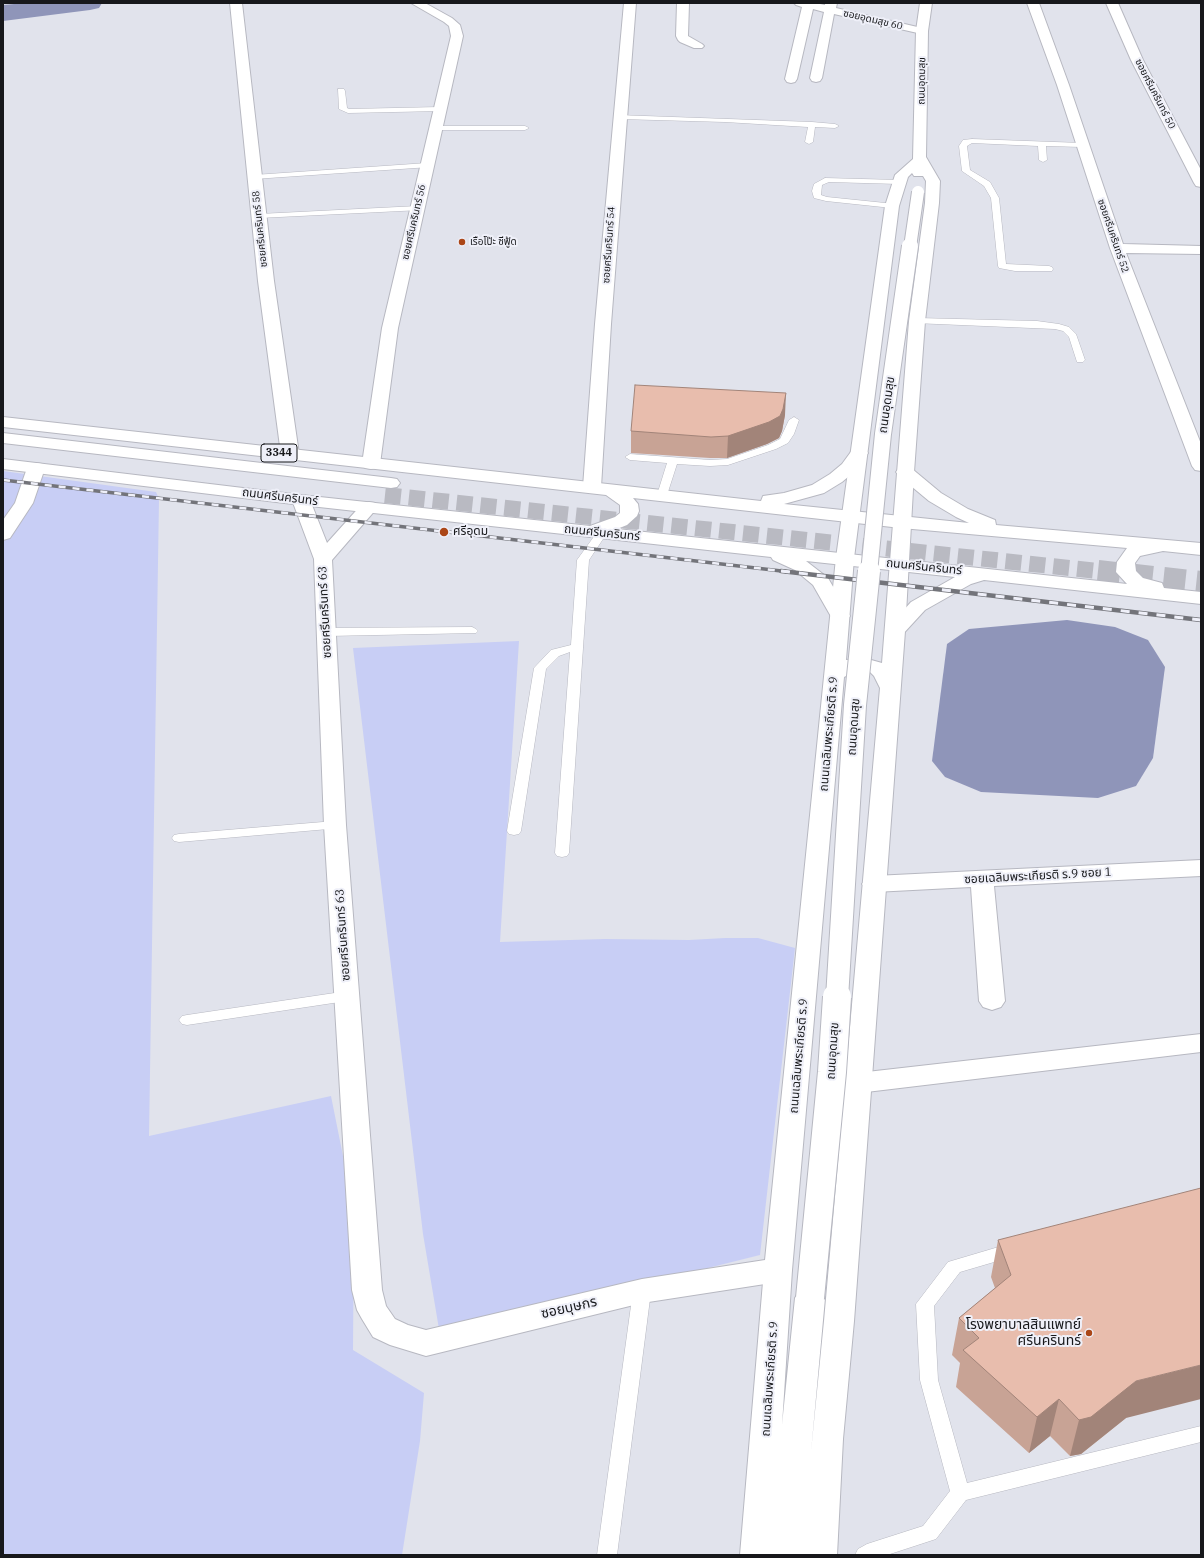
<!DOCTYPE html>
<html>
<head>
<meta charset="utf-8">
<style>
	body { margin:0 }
	#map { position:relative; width:1204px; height:1558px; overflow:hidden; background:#e1e3ec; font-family:"IBM Plex Serif",serif }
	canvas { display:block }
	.frame { position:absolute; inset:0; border:4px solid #17181b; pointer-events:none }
</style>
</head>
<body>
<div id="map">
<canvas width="1204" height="1558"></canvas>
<div class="frame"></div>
</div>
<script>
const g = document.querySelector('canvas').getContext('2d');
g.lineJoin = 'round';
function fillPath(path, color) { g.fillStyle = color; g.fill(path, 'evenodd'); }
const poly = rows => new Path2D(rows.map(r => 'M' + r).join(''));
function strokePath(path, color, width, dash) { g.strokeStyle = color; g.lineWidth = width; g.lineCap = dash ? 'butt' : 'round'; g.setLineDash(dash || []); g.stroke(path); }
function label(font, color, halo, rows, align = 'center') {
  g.font = font + ' "IBM Plex Serif","Noto Sans Thai",serif'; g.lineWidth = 4; g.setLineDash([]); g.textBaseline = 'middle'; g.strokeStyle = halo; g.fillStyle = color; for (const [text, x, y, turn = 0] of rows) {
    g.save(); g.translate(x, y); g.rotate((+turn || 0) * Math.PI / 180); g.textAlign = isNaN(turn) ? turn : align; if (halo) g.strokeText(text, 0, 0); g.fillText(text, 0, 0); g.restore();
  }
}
fillPath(poly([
	[3,471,156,492,159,499,149,1136,331,1096,354,1211,353,1350,424,1393,420,1441,402,1555,3,1555],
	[519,641,500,942,605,939,689,940,725,938,758,938,795,948,760,1255,440,1335,423,1234,353,648]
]), '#c8cef5');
fillPath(poly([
	[1067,620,1115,627,1148,640,1165,667,1153,758,1136,786,1098,798,981,792,945,777,932,761,947,644,969,629]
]), '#8f95b9');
fillPath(poly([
	[25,3,102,3,99,8,90,10,3,21,3,5,25,3]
]), '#8f95b9');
strokePath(poly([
	[385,495,1107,572]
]), '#b9bac2', 16, [16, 8]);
strokePath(poly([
	[1098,571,1201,582]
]), '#b9bac2', 22, [22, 11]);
const lane = poly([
	[338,89,344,89,345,91,347,108,349,109,440,107,444,109,440,111,348,113,339,109,338,89],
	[617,115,812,122,835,124,839,126,835,128,815,127,813,142,809,144,805,142,808,127,725,122,620,119,616,117,617,115],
	[433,126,525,126,529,128,525,130,436,130,432,128,433,126],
	[972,139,1082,143,1086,145,1082,147,1046,146,1047,160,1043,162,1039,160,1038,146,972,143,967,146,970,170,990,182,999,198,1006,264,1049,266,1052,267,1053,269,1052,271,1015,271,999,268,998,266,991,198,984,186,962,171,959,146,963,140,972,139],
	[427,163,430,163,430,167,254,179,250,177,254,175,427,163],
	[825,178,899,180,903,182,899,184,829,182,822,185,821,195,827,197,895,204,896,206,895,208,892,208,826,201,814,198,812,191,814,184,825,178],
	[418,206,422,208,421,210,259,218,255,216,259,214,418,206],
	[917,318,1037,321,1059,324,1069,327,1076,334,1085,360,1083,362,1077,362,1069,337,1063,331,1055,329,914,323,912,321,914,319,917,318],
	[794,417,799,420,794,434,788,443,776,449,728,465,710,466,677,464,667,495,662,498,657,495,667,463,630,460,625,457,630,454,710,460,727,459,768,445,780,439,789,420,794,417],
	[602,530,607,533,589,560,569,853,567,856,562,857,557,856,555,853,570,652,559,656,546,669,521,831,519,834,514,835,509,834,507,831,534,668,551,650,571,645,577,560,598,531,602,530],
	[472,627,476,629,478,631,476,633,327,636,323,634,321,632,323,630,327,628,472,627],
	[335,821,340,822,342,825,340,828,179,842,174,841,172,838,174,835,179,834,335,821],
	[348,991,353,992,355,996,353,1000,187,1025,182,1024,179,1020,182,1016,187,1015,348,991],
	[1012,1243,1018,1245,1020,1250,1018,1255,960,1272,934,1306,938,1380,967,1483,1201,1426,1201,1442,966,1500,936,1539,887,1555,855,1555,858,1549,867,1544,923,1526,950,1491,920,1380,916,1304,948,1262,1012,1243],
	[642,1284,648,1286,651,1291,617,1555,597,1555,633,1291,636,1286,642,1284]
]);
const street = poly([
	[230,3,242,3,274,281,299,454,296,458,290,459,284,458,281,454,258,281,230,3],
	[624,3,636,3,611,324,601,487,598,491,592,492,586,491,583,487,595,324,624,3],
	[677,3,689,3,688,36,702,44,704,46,702,48,694,48,680,42,678,40,676,36,677,3],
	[794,3,815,3,825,5,825,3,837,3,836,8,926,29,928,31,926,33,922,34,834,14,822,78,820,81,816,82,812,81,810,78,824,12,813,9,797,79,795,82,791,83,787,82,785,79,802,7,796,5,794,3],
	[1027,3,1039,3,1069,85,1123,244,1201,246,1201,254,1126,253,1201,444,1201,471,1195,470,1192,466,1110,248,1057,85,1027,3],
	[1106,3,1118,3,1143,60,1201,170,1201,187,1196,186,1194,183,1131,60,1106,3],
	[36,463,42,464,45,468,33,503,10,538,3,540,3,520,15,503,27,468,30,464,36,463],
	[301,495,307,496,310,500,327,543,363,503,369,502,375,503,378,507,332,560,346,825,382,1290,386,1306,395,1319,408,1325,426,1330,642,1279,778,1258,788,1262,792,1270,788,1278,778,1282,642,1303,426,1356,390,1345,373,1337,362,1319,357,1310,352,1290,324,825,314,559,292,500,295,496,301,495],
	[1201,860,1201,876,994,886,1005,1001,1001,1007,992,1010,983,1007,979,1001,971,887,874,892,866,889,862,884,866,879,874,876,1201,860],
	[1201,1034,1201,1052,858,1093,849,1090,845,1083,849,1076,858,1073,1201,1034]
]);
const secondary = poly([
	[411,3,425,3,452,18,460,25,463,36,398,328,380,464,377,468,371,469,365,468,362,464,382,328,451,36,449,26,444,22,411,3],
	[920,3,932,3,928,31,926,157,940,181,939,203,925,321,914,472,905,631,854,1321,843,1439,837,1555,740,1555,764,1270,836,558,885,206,895,175,913,159,916,31,920,3],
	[912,173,914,176,923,176,926,181,925,203,909,321,882,663,864,658,846,660,854,558,899,206,908,177,912,173],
	[863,670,870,672,874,676,880,688,824,1321,811,1452,825,1298,820,1290,810,1286,800,1290,795,1298,782,1425,792,1270,844,677,857,671,863,670]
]);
const primary = poly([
	[3,417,761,501,763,496,784,493,812,485,830,474,842,464,853,449,859,448,865,449,868,453,854,472,842,482,824,493,784,504,969,523,956,517,929,501,899,476,896,472,899,468,905,467,911,468,941,493,968,509,995,520,996,525,1201,543,1201,555,1163,551,1140,556,1135,563,1136,571,1143,578,1162,583,1164,588,1201,592,1201,604,984,580,971,584,925,610,902,635,895,637,888,635,885,631,911,602,955,577,806,561,828,578,850,616,847,620,840,622,833,620,813,585,795,570,773,560,771,557,301,505,3,469,3,459,301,495,590,526,615,517,620,513,620,505,606,495,3,427,3,417],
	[633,498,901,528,1127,548,1117,562,1116,572,1127,584,617,529,627,525,637,516,639,511,638,504,633,498],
	[3,433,391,478,397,479,400,483,397,487,391,488,3,443,3,433]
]);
strokePath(lane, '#b7b8c1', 1);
strokePath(street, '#b7b8c1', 2);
strokePath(secondary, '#b7b8c1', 2);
strokePath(primary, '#b7b8c1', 2);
fillPath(lane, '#fff');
fillPath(street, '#fff');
fillPath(secondary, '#fff');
fillPath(primary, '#fff');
const railFar1 = poly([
	[3,480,790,572]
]);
const rail = poly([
	[781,571,1201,620]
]);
strokePath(railFar1, '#73747a', 3.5);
strokePath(rail, '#73747a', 4.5);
strokePath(railFar1, '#eff0f9', 2.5, [7]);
strokePath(rail, '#eff0f9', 3, [9]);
const secondaryBridgeFar3 = poly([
	[910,247,918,192]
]);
const secondaryBridgeFar2 = poly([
	[869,572,883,434,910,246]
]);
const secondaryBridgeFar1 = poly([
	[837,998,855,705,869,571]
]);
const secondaryBridge = poly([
	[810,1298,832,1072,837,997]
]);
strokePath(secondaryBridgeFar3, '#b7b8c1', 14, []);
strokePath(secondaryBridgeFar2, '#b7b8c1', 18, []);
strokePath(secondaryBridgeFar1, '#b7b8c1', 24, []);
strokePath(secondaryBridge, '#b7b8c1', 30, []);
strokePath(secondaryBridgeFar3, '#fff', 12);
strokePath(secondaryBridgeFar2, '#fff', 16);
strokePath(secondaryBridgeFar1, '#fff', 22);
strokePath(secondaryBridge, '#fff', 28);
fillPath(poly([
	[785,415,782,431,779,438,767,444,727,458,710,458,631,453,631,431],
	[998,1240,1126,1418,1081,1454,1070,1456,1050,1436,1029,1453,956,1387,960,1363,952,1355,959,1318,995,1288,991,1277]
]), '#c8a395');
fillPath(poly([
	[786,393,785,415,782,431,779,438,767,444,727,458,728,436],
	[1201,1365,1201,1399,1126,1418,1081,1454,1070,1456,1079,1420,1136,1381],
	[1059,1399,1050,1436,1029,1453,1037,1417]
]), '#a28479');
const building = poly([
	[635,385,786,393,783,409,780,416,769,422,728,436,711,437,631,431,635,385],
	[1201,1188,1201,1365,1136,1381,1091,1417,1079,1420,1059,1399,1037,1417,963,1350,979,1338,959,1318,1011,1275,998,1240,1201,1188]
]);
fillPath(building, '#e8bdad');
strokePath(building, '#a28479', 1);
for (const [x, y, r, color] of [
	[462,242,4,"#ab4617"],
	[444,532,5,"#ab4617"],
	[1089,1333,4,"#ab4617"]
]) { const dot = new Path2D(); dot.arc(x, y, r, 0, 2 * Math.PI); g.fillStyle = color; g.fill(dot); strokePath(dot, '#eff0f9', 1.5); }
label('10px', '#17181b', '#eff0f9', [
	["ซอยอุดมสุข 60",873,20,13],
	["ถนนอุดมสุข",922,81,-89],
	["ซอยศรีนครินทร์ 50",1155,94,63],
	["ซอยศรีนครินทร์ 56",414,222,-77],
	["ซอยศรีนครินทร์ 58",260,229,-96],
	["ซอยศรีนครินทร์ 52",1113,236,71],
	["ซอยศรีนครินทร์ 54",609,245,-86]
]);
label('10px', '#17181b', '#eff0f9', [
	["เรือโป๊ะ ซีฟู้ด",470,242]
], 'left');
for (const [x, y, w] of [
	[279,453,36]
]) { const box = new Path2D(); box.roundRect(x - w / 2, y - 9, w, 18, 3); g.fillStyle = '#eff0f9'; g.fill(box); strokePath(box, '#17181b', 1); }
label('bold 11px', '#17181b', null, [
	["3344",279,453]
]);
label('12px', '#17181b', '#eff0f9', [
	["ถนนอุดมสุข",887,405,-82],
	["ถนนศรีนครินทร์",280,497,7],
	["ถนนศรีนครินทร์",602,533,6],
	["ถนนศรีนครินทร์",924,567,6],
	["ซอยศรีนครินทร์ 63",325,612,-93],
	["ถนนอุดมสุข",854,727,-86],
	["ถนนเฉลิมพระเกียรติ ร.9",829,734,-85],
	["ซอยเฉลิมพระเกียรติ ร.9 ซอย 1",1038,876,-3],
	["ซอยศรีนครินทร์ 63",343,935,-94],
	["ถนนอุดมสุข",833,1051,-86],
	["ถนนเฉลิมพระเกียรติ ร.9",799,1056,-85],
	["ถนนเฉลิมพระเกียรติ ร.9",770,1379,-86]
]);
label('12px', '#17181b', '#eff0f9', [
	["ศรีอุดม",453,532]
], 'left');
label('14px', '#17181b', '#eff0f9', [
	["ซอยบุษกร",569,1308,-13]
]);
label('14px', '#17181b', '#eff0f9', [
	["โรงพยาบาลสินแพทย์",1081,1325],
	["ศรีนครินทร์",1081,1341]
], 'right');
</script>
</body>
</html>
